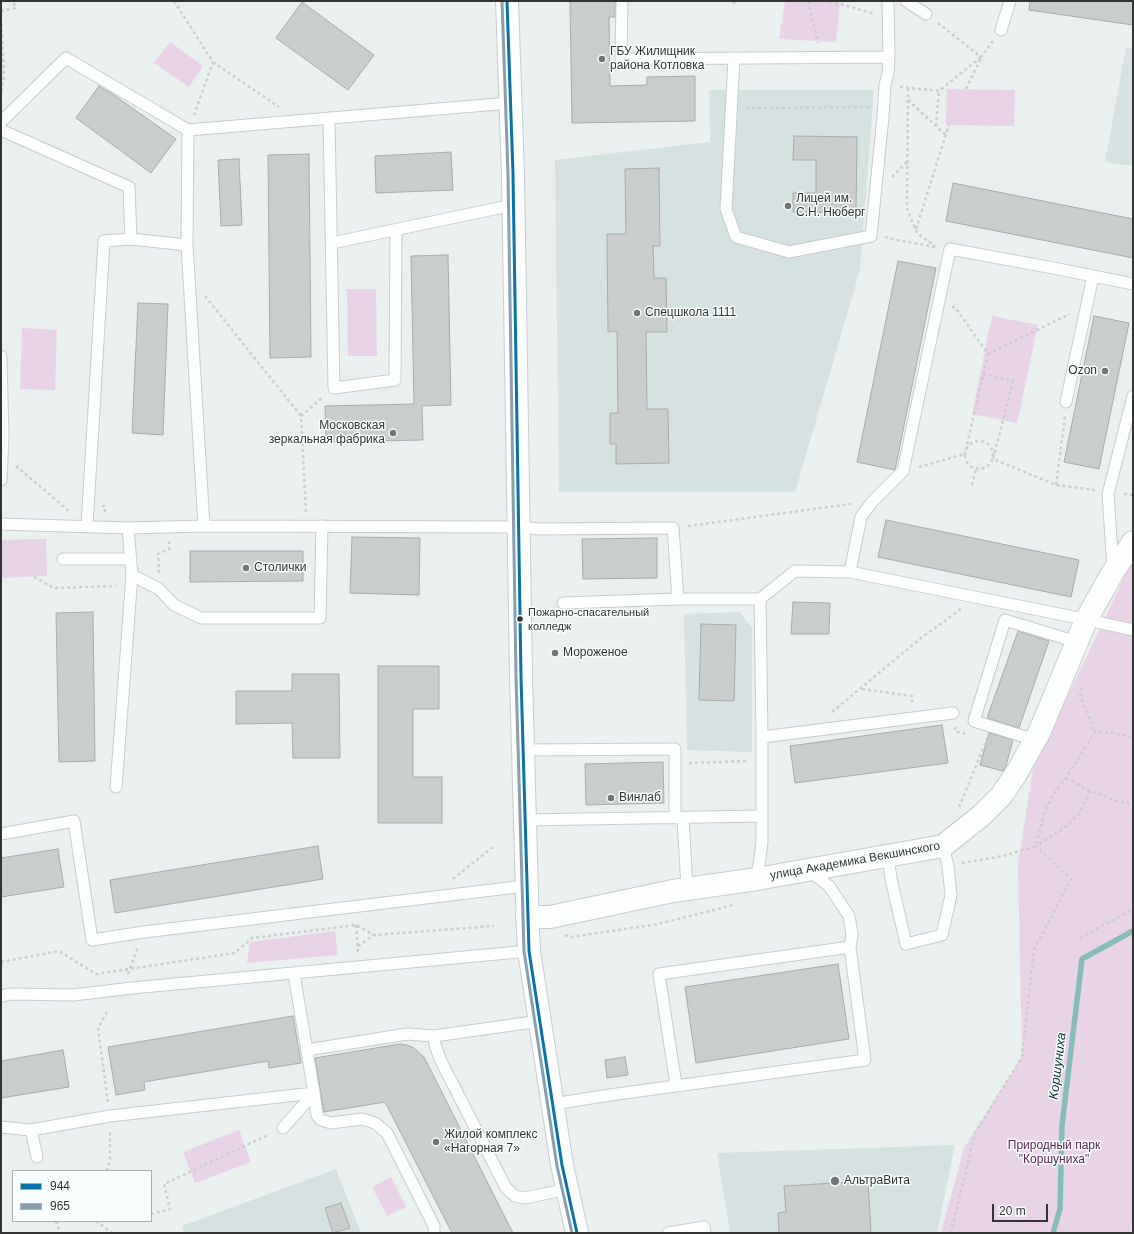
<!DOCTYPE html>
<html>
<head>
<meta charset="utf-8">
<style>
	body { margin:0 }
	#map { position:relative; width:1134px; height:1234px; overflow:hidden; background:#eaefef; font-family:Arial,sans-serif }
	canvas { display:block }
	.frame { position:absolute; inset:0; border:2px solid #323434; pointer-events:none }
	.legend { position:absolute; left:12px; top:1170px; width:140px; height:52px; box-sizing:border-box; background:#f7fefd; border:1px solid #a8adad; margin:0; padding:5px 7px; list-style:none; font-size:12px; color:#323434 }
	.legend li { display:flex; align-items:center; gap:8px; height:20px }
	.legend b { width:20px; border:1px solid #a8adad }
	.scale { position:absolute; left:992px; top:1204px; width:56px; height:18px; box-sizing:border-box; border:2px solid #323434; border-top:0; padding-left:5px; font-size:12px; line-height:14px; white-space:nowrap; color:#323434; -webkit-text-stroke:3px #f7fefd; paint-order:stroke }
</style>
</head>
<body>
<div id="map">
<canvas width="1134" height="1234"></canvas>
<div class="frame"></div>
<ul class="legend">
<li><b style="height:5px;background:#0973a7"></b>944</li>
<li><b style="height:5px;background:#889fae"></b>965</li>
</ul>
<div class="scale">20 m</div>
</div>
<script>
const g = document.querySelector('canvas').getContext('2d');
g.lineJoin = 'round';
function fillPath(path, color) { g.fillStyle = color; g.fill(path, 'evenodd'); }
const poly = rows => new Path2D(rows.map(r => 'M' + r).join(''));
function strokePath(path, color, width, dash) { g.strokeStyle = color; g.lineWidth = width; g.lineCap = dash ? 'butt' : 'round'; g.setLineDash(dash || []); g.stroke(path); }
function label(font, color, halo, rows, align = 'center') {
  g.font = font + ' Arial,sans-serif'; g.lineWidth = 3; g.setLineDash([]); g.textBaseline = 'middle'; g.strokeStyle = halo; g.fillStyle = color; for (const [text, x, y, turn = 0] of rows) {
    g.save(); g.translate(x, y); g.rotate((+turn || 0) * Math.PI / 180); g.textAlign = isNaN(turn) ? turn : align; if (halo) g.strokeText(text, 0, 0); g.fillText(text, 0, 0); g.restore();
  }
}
fillPath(poly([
	[1126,47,1133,48,1133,166,1105,162],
	[709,90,874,90,860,270,795,492,559,492,555,160,710,142],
	[740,612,752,628,752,752,687,750,684,614],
	[955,1145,937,1233,730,1233,717,1153],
	[336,1169,361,1233,184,1233,182,1226]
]), '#d6e1e1');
fillPath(poly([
	[785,1,840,1,836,42,779,39],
	[170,42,203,66,189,87,154,63],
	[947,89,1015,90,1014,126,946,125],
	[347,289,376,289,377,356,348,356],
	[992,316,1038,325,1017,423,972,414],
	[22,328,57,330,55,390,20,389],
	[46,539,47,576,1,578,1,540],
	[1133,559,1133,1227,1130,1233,941,1233,964,1148,1022,1057,1018,863,1033,769],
	[335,931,338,955,247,963,250,942],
	[239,1130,251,1162,195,1183,183,1152],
	[391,1177,406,1207,387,1216,372,1187]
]), '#e9d4e7');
strokePath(poly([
	[1053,1233,1060,1209,1062,1125,1082,959,1133,931]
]), '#86bdbb', 5.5);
const building = poly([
	[570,1,615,1,615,17,609,17,610,86,647,85,647,77,695,76,695,121,572,123,570,1],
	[1030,1,1133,1,1133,25,1029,10,1030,1],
	[302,2,374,55,348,90,276,38,302,2],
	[99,86,114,95,176,139,151,173,76,118,99,86],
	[794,136,857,137,856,213,793,212,793,193,816,193,816,160,793,160,794,136],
	[451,152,453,190,376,193,375,156,451,152],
	[309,154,311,357,270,358,268,155,309,154],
	[239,159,242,225,221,226,218,160,239,159],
	[659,168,660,246,653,246,654,278,666,278,667,332,646,332,647,409,668,409,669,463,616,464,616,444,610,444,610,413,618,413,617,331,608,332,607,234,626,234,625,169,659,168],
	[953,183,1133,219,1133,258,946,221,953,183],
	[448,255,451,405,422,406,423,440,326,442,325,406,414,404,411,256,448,255],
	[898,261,936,268,895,470,857,462,898,261],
	[138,303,168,304,163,435,132,433,138,303],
	[1094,316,1129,323,1099,469,1064,462,1094,316],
	[886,520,1079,560,1071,597,878,557,886,520],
	[352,537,420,538,419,595,350,593,352,537],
	[657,538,657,578,583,579,582,539,657,538],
	[190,551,303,551,303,581,190,582,190,551],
	[793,602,830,603,829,634,791,634,793,602],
	[93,612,95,761,59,762,56,613,93,612],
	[701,624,736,625,734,701,699,700,701,624],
	[1018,631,1049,641,1019,728,987,718,1018,631],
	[378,666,439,666,439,709,413,709,413,777,442,777,442,823,378,823,378,666],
	[292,674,339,674,340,758,293,758,292,723,236,724,236,691,292,691,292,674],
	[942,725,948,763,795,783,790,746,942,725],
	[989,733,1013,740,1006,766,1003,771,980,765,989,733],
	[663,762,664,803,586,805,585,764,663,762],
	[318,846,323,879,115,913,110,880,318,846],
	[58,849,64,887,1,897,1,858,58,849],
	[838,964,849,1039,696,1063,685,987,838,964],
	[293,1016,301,1063,269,1068,268,1061,144,1082,145,1090,116,1095,108,1047,293,1016],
	[400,1044,407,1045,414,1048,424,1057,513,1233,452,1233,385,1102,324,1112,315,1058,400,1044],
	[63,1050,69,1087,1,1098,1,1061,63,1050],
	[625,1057,628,1075,607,1078,605,1060,625,1057],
	[868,1181,871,1233,779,1233,778,1213,786,1212,784,1186,868,1181],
	[341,1203,350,1228,333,1233,325,1208,341,1203]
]);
fillPath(building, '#c9cdcc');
strokePath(building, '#a9acac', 1);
const service = poly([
	[622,1,621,59,889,57],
	[906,1,926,14],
	[1001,30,1010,1],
	[734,59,726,209,736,237,789,252,871,236,883,117,885,85,888,73,889,57,888,1],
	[329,118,334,388,395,380,396,230],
	[1,122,66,58,188,130,510,103],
	[1,130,129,187,131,239,187,245,204,526],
	[332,243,513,205],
	[187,245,188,130],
	[1133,284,1053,268,950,249,903,471,872,502,861,517,850,572,1074,617,1133,630],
	[1,356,3,437,1,480],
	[1066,402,1093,276],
	[1,524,128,528,204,526,519,527,540,529,673,528,678,599],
	[87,526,104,241,131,239],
	[63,559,131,559],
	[1113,568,1108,494,1133,396],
	[132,575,159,589,174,605,201,618,320,618,322,526],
	[563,603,678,599,760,599,795,571,850,572],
	[762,737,953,713],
	[1035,740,974,721,1005,620,1077,642],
	[522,750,675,749,675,818],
	[116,787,132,575,128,528],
	[683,818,687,889],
	[524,820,762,816],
	[1,834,74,821,92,940,144,932,525,886],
	[888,856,891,879,906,944,942,935,951,895,948,866,943,846],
	[757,879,762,843,762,737,760,599],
	[1,996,12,994,73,995,132,988,529,951],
	[434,1036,435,1045,441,1061,506,1188,515,1196,525,1198,568,1189],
	[307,1050,407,1034,434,1036,540,1021],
	[676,1085,659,974,850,947],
	[314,1093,317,1115,321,1120,331,1123,362,1119,375,1123,387,1133,434,1226,434,1233],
	[553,1104,610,1095,865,1060,850,947,852,934,849,916,829,886,808,870],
	[1,1127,31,1130,110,1116,314,1093,294,974],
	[283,1128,314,1093],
	[31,1130,37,1157],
	[668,1233,704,1227,705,1233]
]);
const minor = poly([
	[527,917,550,917,673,891,757,879,943,846,982,815,1001,796,1016,774,1040,731,1086,620,1113,572,1133,542]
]);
const tertiary = poly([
	[507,1,513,174,521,677,528,931,529,951,562,1165,577,1233]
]);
strokePath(service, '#c8cccc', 13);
strokePath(minor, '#c8cccc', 24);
strokePath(tertiary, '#c8cccc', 24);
strokePath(poly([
	[174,1,213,62,194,115],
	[734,1,734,7],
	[808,1,818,43],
	[823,1,840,4,875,14],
	[1,11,16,8,13,1],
	[1,17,4,76,1,94],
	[938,23,981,57,993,41],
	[213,62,279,107],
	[900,87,939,91,981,57],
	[908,88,907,209,917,233,935,246],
	[966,89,981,58],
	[908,100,946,135],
	[746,108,869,107],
	[936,126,939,91],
	[892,177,907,162],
	[916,229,949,125],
	[885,237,892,239,935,247],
	[205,296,301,416],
	[952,307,955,307,988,354,966,449],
	[988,354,1070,314],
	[983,374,1013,381,993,459,1056,485,1095,490],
	'965 455a14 14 0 1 1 28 0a14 14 0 1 1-28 0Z',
	[16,466,69,511],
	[919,467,965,454],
	[972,485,976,469],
	[1056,485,1065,416],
	[1124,494,1133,495],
	[102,506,105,506,105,514],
	[306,512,301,416,323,397],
	[688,526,851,504],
	[159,573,158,554,169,549,169,541],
	[34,577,54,588,116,586],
	[1082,688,1080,695,1095,732],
	[862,689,912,696,912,704],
	[832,712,921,638,961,609],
	[955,727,955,731,965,734],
	[689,763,748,761],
	[1066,778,1090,791,1118,801,1133,804],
	[959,807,987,739],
	[962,863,1003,856,1036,846,1045,810,1056,790,1066,778,1095,732,1114,733,1133,737],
	[453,879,494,846],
	[356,925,358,952],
	[565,935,571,937,658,924,733,905],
	[1080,938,1133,909],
	[358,946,374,935],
	[1,962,59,951,96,974,235,953,252,938,356,925,374,935,494,926],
	[128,974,138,947],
	[107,1012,98,1028,108,1103],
	[107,1171,110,1159,110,1131],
	[151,1214,170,1209,164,1184,270,1134],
	[56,1221,60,1233],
	[96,1221,112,1233],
	[951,1233,975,1133,1022,1057,1034,950,1071,879,1036,846,1063,829,1078,815,1090,791]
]), '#cdcece', 2.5, [3, 3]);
strokePath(service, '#fcfdfd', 11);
strokePath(minor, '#fcfdfd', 22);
strokePath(tertiary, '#fcfdfd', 22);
strokePath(poly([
	[507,1,513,174,521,677,529,951,562,1165,577,1233]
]), '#0973a7', 3);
strokePath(poly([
	[502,1,508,174,516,677,524,951,557,1166,572,1233]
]), '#889fae', 3);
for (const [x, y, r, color] of [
	[602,59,4,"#727575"],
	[788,206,4,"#727575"],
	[637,313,4,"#727575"],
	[1105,371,4,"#727575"],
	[393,433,4,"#727575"],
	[246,568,4,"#727575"],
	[520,619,3.5,"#323434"],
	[555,653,4,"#727575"],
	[611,798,4,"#727575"],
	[436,1142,4,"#727575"],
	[835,1181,5,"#727575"]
]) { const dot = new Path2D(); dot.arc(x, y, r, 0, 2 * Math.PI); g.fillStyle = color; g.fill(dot); strokePath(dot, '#f7fefd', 1.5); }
label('11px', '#323434', '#f7fefd', [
	["Пожарно-спасательный",528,613],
	["колледж",528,627]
], 'left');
label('12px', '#323434', '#f7fefd', [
	["ГБУ Жилищник",610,52],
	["района Котловка",610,66],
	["Лицей им.",796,199],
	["С.Н. Нюберг",796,213],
	["Спецшкола 1111",645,313],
	["Ozon",1097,371,"right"],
	["Московская",385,426,"right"],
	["зеркальная фабрика",385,440,"right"],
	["Столички",254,568],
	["Мороженое",563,653],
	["Винлаб",619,798],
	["Жилой комплекс",444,1135],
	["«Нагорная 7»",444,1149],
	["АльтраВита",844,1181]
], 'left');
label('12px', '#323434', '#f7fefd', [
	["улица Академика Векшинского",855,861,-10]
]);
label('12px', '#5d2556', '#f7fefd', [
	["Природный парк",1054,1146],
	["\"Коршуниха\"",1054,1160]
]);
label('italic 13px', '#103635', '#f7fefd', [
	["Коршуниха",1058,1066,-83]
]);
</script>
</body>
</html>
